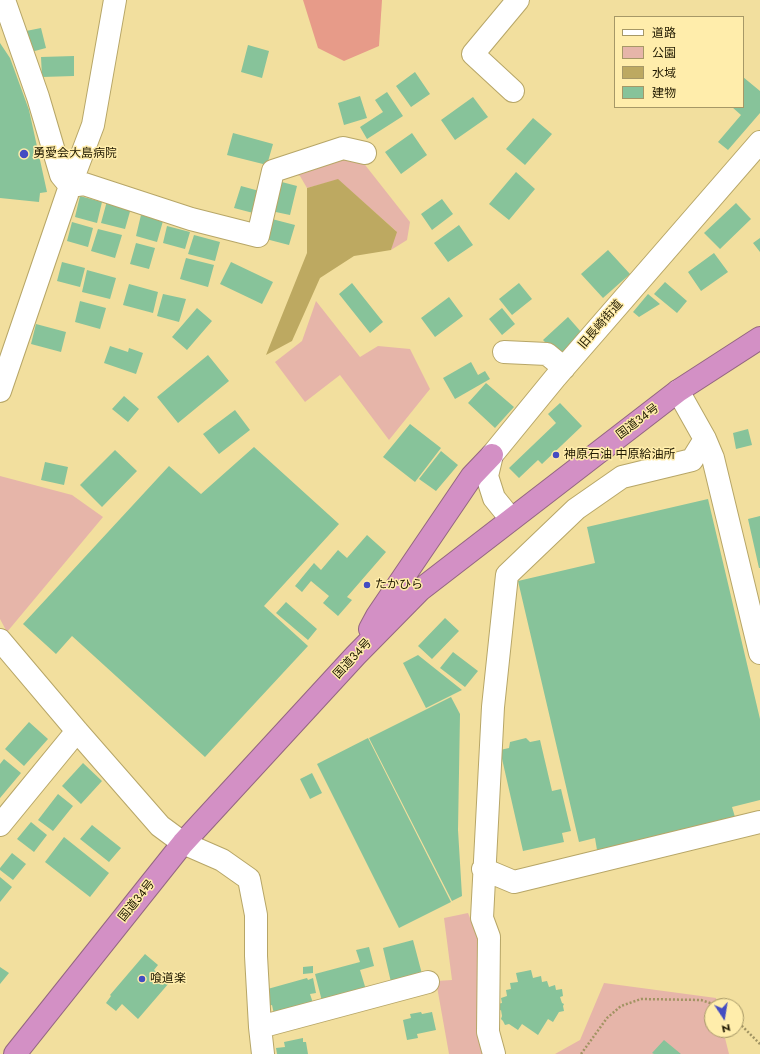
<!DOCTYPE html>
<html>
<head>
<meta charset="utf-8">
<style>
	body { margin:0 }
	#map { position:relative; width:760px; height:1054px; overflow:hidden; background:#f2df9e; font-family:Jost,"Noto Sans JP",sans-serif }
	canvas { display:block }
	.legend { position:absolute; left:614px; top:16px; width:130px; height:92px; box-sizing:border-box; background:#ffedab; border:1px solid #a69867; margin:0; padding:5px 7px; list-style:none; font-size:12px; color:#201901 }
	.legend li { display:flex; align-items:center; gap:8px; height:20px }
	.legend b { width:20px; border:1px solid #a69867 }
	.north { position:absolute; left:704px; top:998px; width:40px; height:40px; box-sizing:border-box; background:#ffedab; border:1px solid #a69867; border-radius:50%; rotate:168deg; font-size:11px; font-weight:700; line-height:16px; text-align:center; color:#201901 }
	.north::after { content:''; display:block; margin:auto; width:14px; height:18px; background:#444dc2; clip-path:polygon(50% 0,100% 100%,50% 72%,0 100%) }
</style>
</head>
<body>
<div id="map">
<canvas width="760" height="1054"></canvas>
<ul class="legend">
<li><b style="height:5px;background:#fff"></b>道路</li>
<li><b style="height:11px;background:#e6b5a9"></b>公園</li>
<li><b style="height:11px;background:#bda961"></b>水域</li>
<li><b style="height:11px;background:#87c39a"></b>建物</li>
</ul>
<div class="north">N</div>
</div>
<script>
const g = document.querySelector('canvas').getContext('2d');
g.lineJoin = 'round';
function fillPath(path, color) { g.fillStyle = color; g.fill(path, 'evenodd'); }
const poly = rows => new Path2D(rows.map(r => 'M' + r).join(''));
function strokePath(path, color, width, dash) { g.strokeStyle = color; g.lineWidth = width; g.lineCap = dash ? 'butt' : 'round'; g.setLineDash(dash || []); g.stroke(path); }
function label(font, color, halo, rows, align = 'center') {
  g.font = font + ' Jost,"Noto Sans JP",sans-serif'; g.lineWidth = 3; g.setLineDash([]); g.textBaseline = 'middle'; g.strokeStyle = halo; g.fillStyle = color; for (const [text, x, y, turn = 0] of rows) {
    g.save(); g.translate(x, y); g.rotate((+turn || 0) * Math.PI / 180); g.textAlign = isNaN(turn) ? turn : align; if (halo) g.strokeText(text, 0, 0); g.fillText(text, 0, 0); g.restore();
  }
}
fillPath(poly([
	[335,142,362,161,410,222,407,240,391,250,396,231,338,180,307,188,300,176,274,164],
	[316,301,360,357,378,346,410,349,430,389,389,440,340,375,305,402,275,362,302,341],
	[0,476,72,495,103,517,7,632,0,619],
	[468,913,478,938,477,1034,484,1054,449,1054,436,981,452,980,444,918],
	[604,983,716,998,718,1006,712,1006,712,1030,723,1030,729,1054,555,1054,580,1040]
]), '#e6b5a9');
fillPath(poly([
	[303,0,382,0,379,46,344,61,318,48]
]), '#e79b89');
fillPath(poly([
	[338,179,397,232,391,250,354,256,320,278,292,341,266,355,307,253,307,188]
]), '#bda961');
fillPath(poly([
	[41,28,46,48,31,52,26,31],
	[0,43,10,58,29,110,47,192,40,193,39,202,0,198],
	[248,45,269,51,262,78,241,72],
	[74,56,74,76,42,77,41,57],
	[415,72,430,94,411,107,396,86],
	[743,77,760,91,760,113,728,150,718,142,741,115,732,107,743,107],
	[387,92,403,116,367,139,360,127,383,112,375,100],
	[360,96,367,118,344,125,338,103],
	[473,97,488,117,455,140,441,120],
	[533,118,552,134,525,165,506,149],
	[233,133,273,144,267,165,227,155],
	[412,133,427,155,401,174,385,152],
	[516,172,535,189,509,220,489,204],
	[278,181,297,186,290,215,271,211],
	[241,186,263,192,257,214,234,208],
	[80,196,102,202,97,223,75,217],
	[442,199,453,214,432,230,421,214],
	[107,201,131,208,125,229,101,223],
	[736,203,751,219,720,249,704,233],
	[141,215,163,221,157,242,136,236],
	[272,219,295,225,289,245,266,239],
	[72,222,93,228,88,247,67,241],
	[459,225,473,245,448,262,434,243],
	[167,226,190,232,185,249,163,243],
	[98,229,122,235,115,258,91,251],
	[194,235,220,242,215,261,188,254],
	[760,238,760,252,753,243],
	[136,243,155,248,149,269,130,264],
	[608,250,630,274,603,298,581,274],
	[714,253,728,272,701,291,688,272],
	[186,258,214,265,208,287,180,279],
	[62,262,85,268,80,287,57,281],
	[231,262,273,282,262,304,220,284],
	[87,270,116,278,110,299,82,292],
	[665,282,687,301,677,313,654,294],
	[352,283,383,322,370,333,339,294],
	[519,283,532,299,512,315,499,299],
	[129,284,158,292,153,313,123,305],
	[163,294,186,299,179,322,157,316],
	[648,294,660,304,639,317,633,312],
	[449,297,463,316,435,337,421,318],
	[80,301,106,308,100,329,75,322],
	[197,308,212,321,187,350,172,337],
	[502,308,515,324,502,335,489,319],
	[568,317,582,333,558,356,543,340],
	[36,324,66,332,61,352,31,344],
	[110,346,128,352,129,348,143,353,136,374,104,363],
	[208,355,229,381,178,423,157,397],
	[471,362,478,375,485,371,490,379,455,399,443,378],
	[486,383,514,407,495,428,468,403],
	[124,396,139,409,128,422,112,409],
	[560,403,582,426,542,464,538,460,519,478,509,468,556,423,548,414],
	[235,410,250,430,219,454,203,434],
	[410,424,441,448,415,482,383,457],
	[748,429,752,445,736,449,733,433],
	[254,447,339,524,264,606,308,646,205,757,72,636,56,654,23,624,169,466,201,494],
	[115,450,137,471,102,507,80,485],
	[441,451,458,465,436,491,419,479],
	[45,462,68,467,64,485,41,480],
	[708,499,760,719,760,800,732,807,735,817,597,850,595,838,579,842,518,581,595,563,587,527],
	[760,516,760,568,759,568,748,519],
	[367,535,386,552,347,597,352,600,338,616,323,603,329,596,311,581,302,592,295,586,314,563,321,570,338,550,347,558],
	[286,602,317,629,308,640,276,613],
	[445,618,459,631,432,659,418,646],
	[453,652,478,671,465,687,440,668],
	[418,655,462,690,426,708,403,663],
	[451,697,460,714,458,830,462,896,452,901,369,738],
	[29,722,48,739,24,766,5,749],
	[368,738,451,902,399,928,317,764],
	[526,738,530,742,540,740,552,791,561,789,571,831,562,833,564,842,523,851,500,750,509,748,510,742],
	[4,759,21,773,0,798,0,764],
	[83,763,102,781,81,804,62,786],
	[312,773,322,793,310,799,300,779],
	[58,794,73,806,53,831,38,820],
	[31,822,47,835,34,852,17,839],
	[92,825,121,848,109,862,80,839],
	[64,837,109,873,90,897,45,862],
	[12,853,26,864,13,880,0,870,0,868],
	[0,877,12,887,0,902],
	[413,940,422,974,391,982,383,948],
	[369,947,374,966,360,970,367,993,322,1001,315,974,360,962,356,950],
	[145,954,158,965,154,970,169,983,138,1019,122,1004,116,1011,106,1003,111,996,110,995],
	[313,966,313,973,303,974,303,967],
	[0,967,9,973,0,984],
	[531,970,533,978,541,976,542,982,547,981,549,987,555,985,556,990,562,989,563,996,560,997,562,1003,564,1004,563,1006,564,1011,559,1012,553,1022,548,1019,538,1035,522,1024,518,1030,509,1024,505,1025,503,1021,501,1019,502,1016,501,1010,499,1011,497,1004,502,1003,501,998,507,996,506,990,511,989,510,983,518,982,516,973],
	[307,978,308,980,313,978,316,993,310,994,313,1003,274,1014,272,1005,268,1006,264,990],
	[421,1012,422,1014,432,1012,436,1030,417,1034,418,1038,407,1040,403,1020,411,1018,410,1014],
	[303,1038,303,1042,306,1042,308,1054,277,1054,276,1048,285,1047,284,1042],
	[664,1040,681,1054,654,1054,652,1053]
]), '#87c39a');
const minor = poly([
	[4,0,38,97,61,175,70,186],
	[513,91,473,54,518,0],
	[70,186,84,184,191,219,258,236,273,171,343,148,365,153],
	[504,352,547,354,564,368],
	[0,391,70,186,93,125,115,0],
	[678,391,705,439,713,458,760,653],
	[511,519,494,498,487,476,492,455,555,378,760,142],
	[0,640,77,731,160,826,183,843,222,860,249,879,256,915,256,956,260,1027,263,1054],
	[0,825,77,731],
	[483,869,514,882,760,822],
	[260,1027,428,982],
	[494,1054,488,1032,489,937,482,918,493,707,507,575,576,509,622,477,692,460,705,439]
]);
const highway = poly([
	[370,629,377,616,472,476,492,455],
	[15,1054,183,843,356,655,420,590,678,391,760,338]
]);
strokePath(minor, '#b7a667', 24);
strokePath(highway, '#946680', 24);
strokePath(poly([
	[736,1020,760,1044],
	[581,1054,607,1018,621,1006,641,999,701,1000,719,1006]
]), '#a19362', 2.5, [2, 2]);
strokePath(minor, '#fff', 22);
strokePath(highway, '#d390c5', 22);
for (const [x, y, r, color] of [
	[24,154,5,"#444dc2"],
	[556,455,4,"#444dc2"],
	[367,585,4,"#444dc2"],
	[142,979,4,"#444dc2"]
]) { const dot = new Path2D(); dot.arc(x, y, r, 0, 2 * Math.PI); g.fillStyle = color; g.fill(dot); strokePath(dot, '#ffedab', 1.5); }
label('12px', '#201901', '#ffedab', [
	["勇愛会大島病院",33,154],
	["神原石油 中原給油所",564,455],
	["たかひら",375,585],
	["喰道楽",150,979]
], 'left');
label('12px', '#201901', '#ffedab', [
	["旧長崎街道",601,325,-49],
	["国道34号",638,422,-37],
	["国道34号",353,659,-47],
	["国道34号",137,901,-51]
]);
</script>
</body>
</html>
